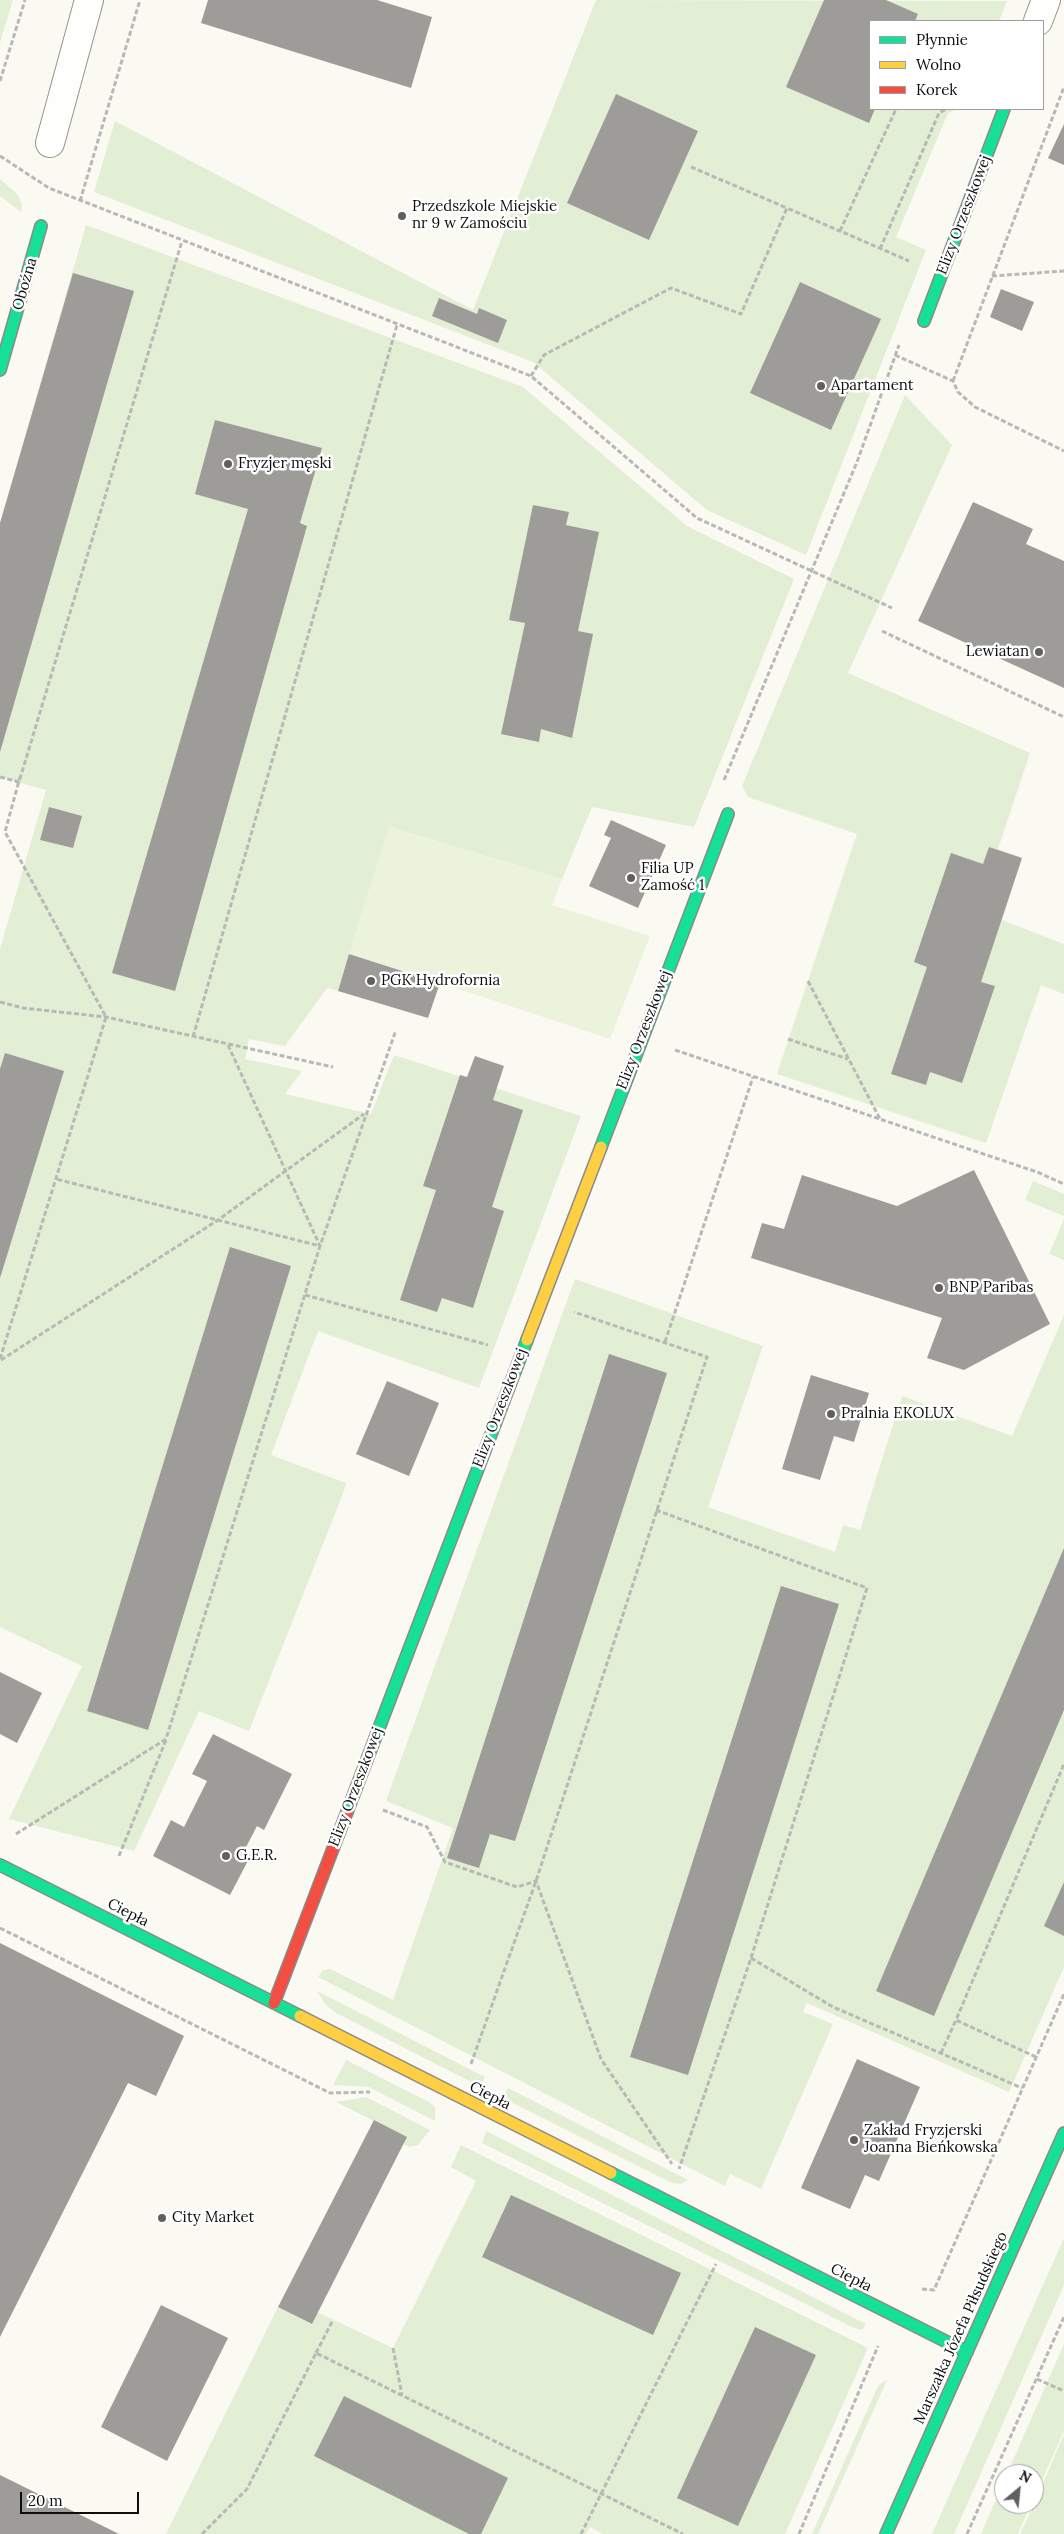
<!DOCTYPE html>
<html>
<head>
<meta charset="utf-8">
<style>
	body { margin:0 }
	#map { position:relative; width:1064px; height:2534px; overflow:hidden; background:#faf9f2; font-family:Lora,serif }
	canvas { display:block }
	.legend { position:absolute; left:869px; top:20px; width:175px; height:90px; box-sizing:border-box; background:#fff; border:1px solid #9f9f9f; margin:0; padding:6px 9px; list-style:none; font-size:15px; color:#0e0e0e }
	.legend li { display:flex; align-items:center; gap:10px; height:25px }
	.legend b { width:25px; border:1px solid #9f9f9f }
	.north { position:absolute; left:994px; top:2464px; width:50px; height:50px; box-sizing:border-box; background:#fff; border:1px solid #9f9f9f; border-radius:50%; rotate:28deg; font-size:14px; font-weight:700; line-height:20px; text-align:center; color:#0e0e0e }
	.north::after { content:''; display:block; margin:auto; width:18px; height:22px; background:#61605e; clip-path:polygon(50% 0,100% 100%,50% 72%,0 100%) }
	.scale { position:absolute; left:20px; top:2492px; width:119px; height:22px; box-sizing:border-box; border:2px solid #0e0e0e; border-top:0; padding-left:6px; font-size:15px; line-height:18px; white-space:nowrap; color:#0e0e0e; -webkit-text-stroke:4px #fff; paint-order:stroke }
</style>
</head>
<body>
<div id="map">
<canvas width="1064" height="2534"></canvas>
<ul class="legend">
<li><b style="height:6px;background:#16e098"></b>Płynnie</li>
<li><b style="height:6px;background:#ffcf43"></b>Wolno</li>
<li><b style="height:6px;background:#f24e42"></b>Korek</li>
</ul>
<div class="north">N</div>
<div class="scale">20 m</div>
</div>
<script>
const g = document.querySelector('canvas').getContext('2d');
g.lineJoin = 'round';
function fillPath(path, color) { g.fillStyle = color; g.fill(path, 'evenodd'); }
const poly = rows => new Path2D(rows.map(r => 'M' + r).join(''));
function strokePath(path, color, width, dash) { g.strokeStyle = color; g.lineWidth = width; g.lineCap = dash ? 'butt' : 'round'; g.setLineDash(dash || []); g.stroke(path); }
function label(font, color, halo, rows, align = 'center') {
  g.font = font + ' Lora,serif'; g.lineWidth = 5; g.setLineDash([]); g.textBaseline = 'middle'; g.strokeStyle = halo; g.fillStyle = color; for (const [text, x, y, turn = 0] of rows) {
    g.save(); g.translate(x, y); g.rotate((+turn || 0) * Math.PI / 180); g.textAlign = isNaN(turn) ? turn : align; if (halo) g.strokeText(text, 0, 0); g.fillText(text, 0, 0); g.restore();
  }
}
fillPath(poly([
	[0,0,13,0,0,43],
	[596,0,1007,1,999,21,870,21,870,109,958,109,948,113,896,237,926,250,806,555,707,510,533,362,94,192,115,121,473,310],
	[0,179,18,195,22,204,21,212,0,196],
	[86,225,523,387,687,526,794,579,694,827,592,807,562,879,389,827,338,991,327,988,285,1046,249,1039,245,1059,302,1071,285,1094,371,1114,394,1055,581,1116,479,1388,318,1331,271,1455,346,1483,344,1491,249,1731,199,1711,134,1851,9,1819,82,1666,0,1627,0,949,46,790,0,777,0,523],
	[905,395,952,445,848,673,1030,753,998,849,1022,858,1002,920,1064,944,1064,994,1041,985,986,1143,777,1074,857,834,748,797,742,786],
	[1033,1181,1064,1194,1064,1216,1025,1200],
	[1064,1219,1064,1260,1049,1254],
	[575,1279,763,1346,708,1507,835,1552,843,1525,860,1530,902,1396,1012,1436,1064,1315,1064,1967,1009,2092,807,2003,803,2012,833,2024,761,2189,730,2174,725,2186,318,1977,323,1970,330,1969,393,2000,453,1828,386,1801],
	[317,1991,485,2077,481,2087,336,2013,326,2005],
	[346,2060,429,2102,435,2107,435,2121,369,2087,333,2085],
	[508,2088,688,2180,681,2184,672,2183,503,2098],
	[366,2097,430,2130,418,2145,410,2147,403,2144,406,2137,336,2102],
	[486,2131,866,2324,862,2330,856,2329,482,2143],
	[461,2145,868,2348,785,2534,603,2534,590,2527,586,2534,166,2534,278,2307,311,2324,317,2312,393,2348,476,2181,451,2167],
	[1064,2238,1064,2284,1061,2292,954,2534,932,2534],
	[1064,2344,1064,2431,1034,2498,1034,2474,1007,2474],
	[887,2380,818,2534,812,2534,878,2386],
	[1064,2434,1064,2534,1020,2534,1034,2504],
	[1004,2481,1004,2504,1031,2504,1018,2534,981,2534]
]), '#e3efd4');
fillPath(poly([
	[389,827,562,879,552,905,650,936,610,1039,404,971,349,954]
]), '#ecf3dd');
fillPath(poly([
	[208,0,377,0,432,17,411,88,201,23],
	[824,0,886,0,918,14,915,21,870,21,870,109,875,109,869,123,786,87],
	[616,94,698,131,649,240,567,203],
	[1064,124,1064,165,1048,158],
	[73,273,134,291,0,752,0,523],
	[800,282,881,319,831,430,750,393],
	[1001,289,1034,302,1022,331,990,317],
	[439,298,477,314,479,308,507,320,498,343,432,316],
	[215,420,322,448,300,523,307,526,175,991,112,973,248,509,195,494],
	[973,502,1033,529,1026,544,1064,561,1064,688,918,621],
	[533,505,569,512,566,525,599,532,578,631,593,634,572,738,541,729,539,742,501,734,525,623,509,620],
	[49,807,82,816,73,848,40,840],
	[611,820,666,845,638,908,589,886,611,838,604,835],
	[989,847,1022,858,981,982,995,986,962,1083,930,1072,926,1085,891,1074,927,967,914,962,951,853,983,864],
	[349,954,440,983,428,1018,338,991],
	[5,1053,64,1071,0,1278,0,1069],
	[475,1056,504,1066,493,1100,523,1110,492,1207,504,1211,473,1308,442,1298,437,1312,400,1300,436,1190,423,1186,460,1075,467,1077],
	[974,1170,1050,1324,964,1370,927,1358,942,1318,751,1258,762,1223,784,1229,802,1175,897,1206],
	[230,1247,291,1266,148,1730,87,1711],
	[609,1354,667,1373,515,1841,490,1834,479,1868,447,1858],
	[811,1375,869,1393,854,1442,834,1436,820,1480,782,1469],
	[387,1381,439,1403,409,1476,356,1454],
	[1064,1548,1064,1710,934,2016,876,1991],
	[781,1586,839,1604,688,2075,630,2057],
	[0,1672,42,1693,17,1743,0,1734],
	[213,1734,292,1774,264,1830,257,1826,244,1851,251,1855,230,1895,153,1856,171,1820,184,1827,207,1781,192,1774],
	[1064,1882,1064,1936,1044,1926],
	[0,1943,184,2036,156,2096,128,2083,0,2337],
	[857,2059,920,2087,879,2181,865,2175,850,2209,801,2188],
	[374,2120,407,2137,312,2324,278,2307],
	[511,2195,681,2273,653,2335,482,2257],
	[161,2305,228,2338,167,2461,101,2427],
	[755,2327,816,2355,738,2526,677,2498],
	[344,2396,508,2478,481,2534,469,2534,314,2456],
	[0,2475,119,2534,0,2534]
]), '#9e9c98');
const street = poly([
	[1038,21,1046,0],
	[50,143,89,0]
]);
const fast = poly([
	[924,321,1004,109],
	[0,370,41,226],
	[601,1147,728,814],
	[347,1812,527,1340],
	[0,1865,300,2016],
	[611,2173,967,2352],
	[886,2534,1064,2133]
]);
const slow = poly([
	[527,1340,601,1147],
	[300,2016,611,2173]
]);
const jam = poly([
	[274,2003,347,1812]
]);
strokePath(street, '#949491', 30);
strokePath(fast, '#8b8a87', 14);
strokePath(slow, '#8b8a87', 14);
strokePath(jam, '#8b8a87', 14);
strokePath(poly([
	[0,81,25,0],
	[0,156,49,188,531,376,697,518,892,608],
	[691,167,787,208],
	[80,201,140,0],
	[840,231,896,109],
	[880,249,939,113,946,109],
	[992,276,1064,271],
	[895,355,953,381,958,392,975,407,1064,451],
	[531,376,544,355,671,288,741,314,787,208,909,261],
	[953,381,1064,87],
	[882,631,1064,717],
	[0,777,19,782,182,241],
	[724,780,857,462,899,345],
	[808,981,880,1119],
	[0,1002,23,1008,106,1017,333,1067],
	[193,1037,397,325],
	[788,1039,848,1059],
	[228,1045,320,1246,396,1030],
	[675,1050,1037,1172,1064,1184],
	[305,1295,488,1345],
	[665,1342,753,1077],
	[0,1359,106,1017,5,832,20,777],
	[1,1360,218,1220,364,1114],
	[656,1510,867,1588,751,1958,679,2169],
	[383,1810,427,1827,445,1862,517,1887,536,1881,601,2059,672,2164],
	[16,1834,166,1739,320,1246,56,1179],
	[119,1856,166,1740],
	[0,1928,330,2093,370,2092],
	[751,1958,833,2007,1022,2088],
	[941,2053,956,2020],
	[1036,2057,956,2020,1064,1764],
	[471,2064,536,1881,707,1357,574,1312],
	[922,2289,934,2290,1064,1994],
	[393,2348,402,2395],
	[316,2353,333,2320],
	[1037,2379,1064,2391],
	[202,2534,247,2489,316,2353,683,2534],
	[581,2534,716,2264],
	[799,2534,878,2346],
	[967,2534,1064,2317]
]), '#b8b8b6', 3, [5, 2.5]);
strokePath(street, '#fefefd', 28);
strokePath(fast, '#16e098', 11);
strokePath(slow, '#ffcf43', 11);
strokePath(jam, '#f24e42', 11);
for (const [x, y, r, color] of [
	[402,216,5,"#61605e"],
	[821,386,5,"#61605e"],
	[228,464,5,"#61605e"],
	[1039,652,5,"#61605e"],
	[631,878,5,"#61605e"],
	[371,981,5,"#61605e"],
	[939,1288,5,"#61605e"],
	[831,1414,5,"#61605e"],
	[226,1856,5,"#61605e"],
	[854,2140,5,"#61605e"],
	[162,2218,5,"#61605e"]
]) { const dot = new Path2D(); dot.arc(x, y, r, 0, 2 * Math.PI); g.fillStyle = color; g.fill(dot); strokePath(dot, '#fff', 2); }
label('15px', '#0e0e0e', '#fff', [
	["Przedszkole Miejskie",412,207],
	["nr 9 w Zamościu",412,224],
	["Apartament",831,386],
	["Fryzjer męski",238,464],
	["Lewiatan",1029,652,"right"],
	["Filia UP",641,869],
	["Zamość 1",641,886],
	["PGK Hydrofornia",381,981],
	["BNP Paribas",949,1288],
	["Pralnia EKOLUX",841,1414],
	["G.E.R.",236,1856],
	["Zakład Fryzjerski",864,2131],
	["Joanna Bieńkowska",864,2148],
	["City Market",172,2218]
], 'left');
label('15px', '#0e0e0e', '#fff', [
	["Elizy Orzeszkowej",964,215,-69],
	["Oboźna",25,284,-74],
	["Elizy Orzeszkowej",644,1030,-69],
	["Elizy Orzeszkowej",500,1408,-69],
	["Elizy Orzeszkowej",356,1787,-69],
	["Ciepła",128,1913,27],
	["Ciepła",490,2096,27],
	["Ciepła",851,2278,27],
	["Marszałka Józefa Piłsudskiego",961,2328,-66]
]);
</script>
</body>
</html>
